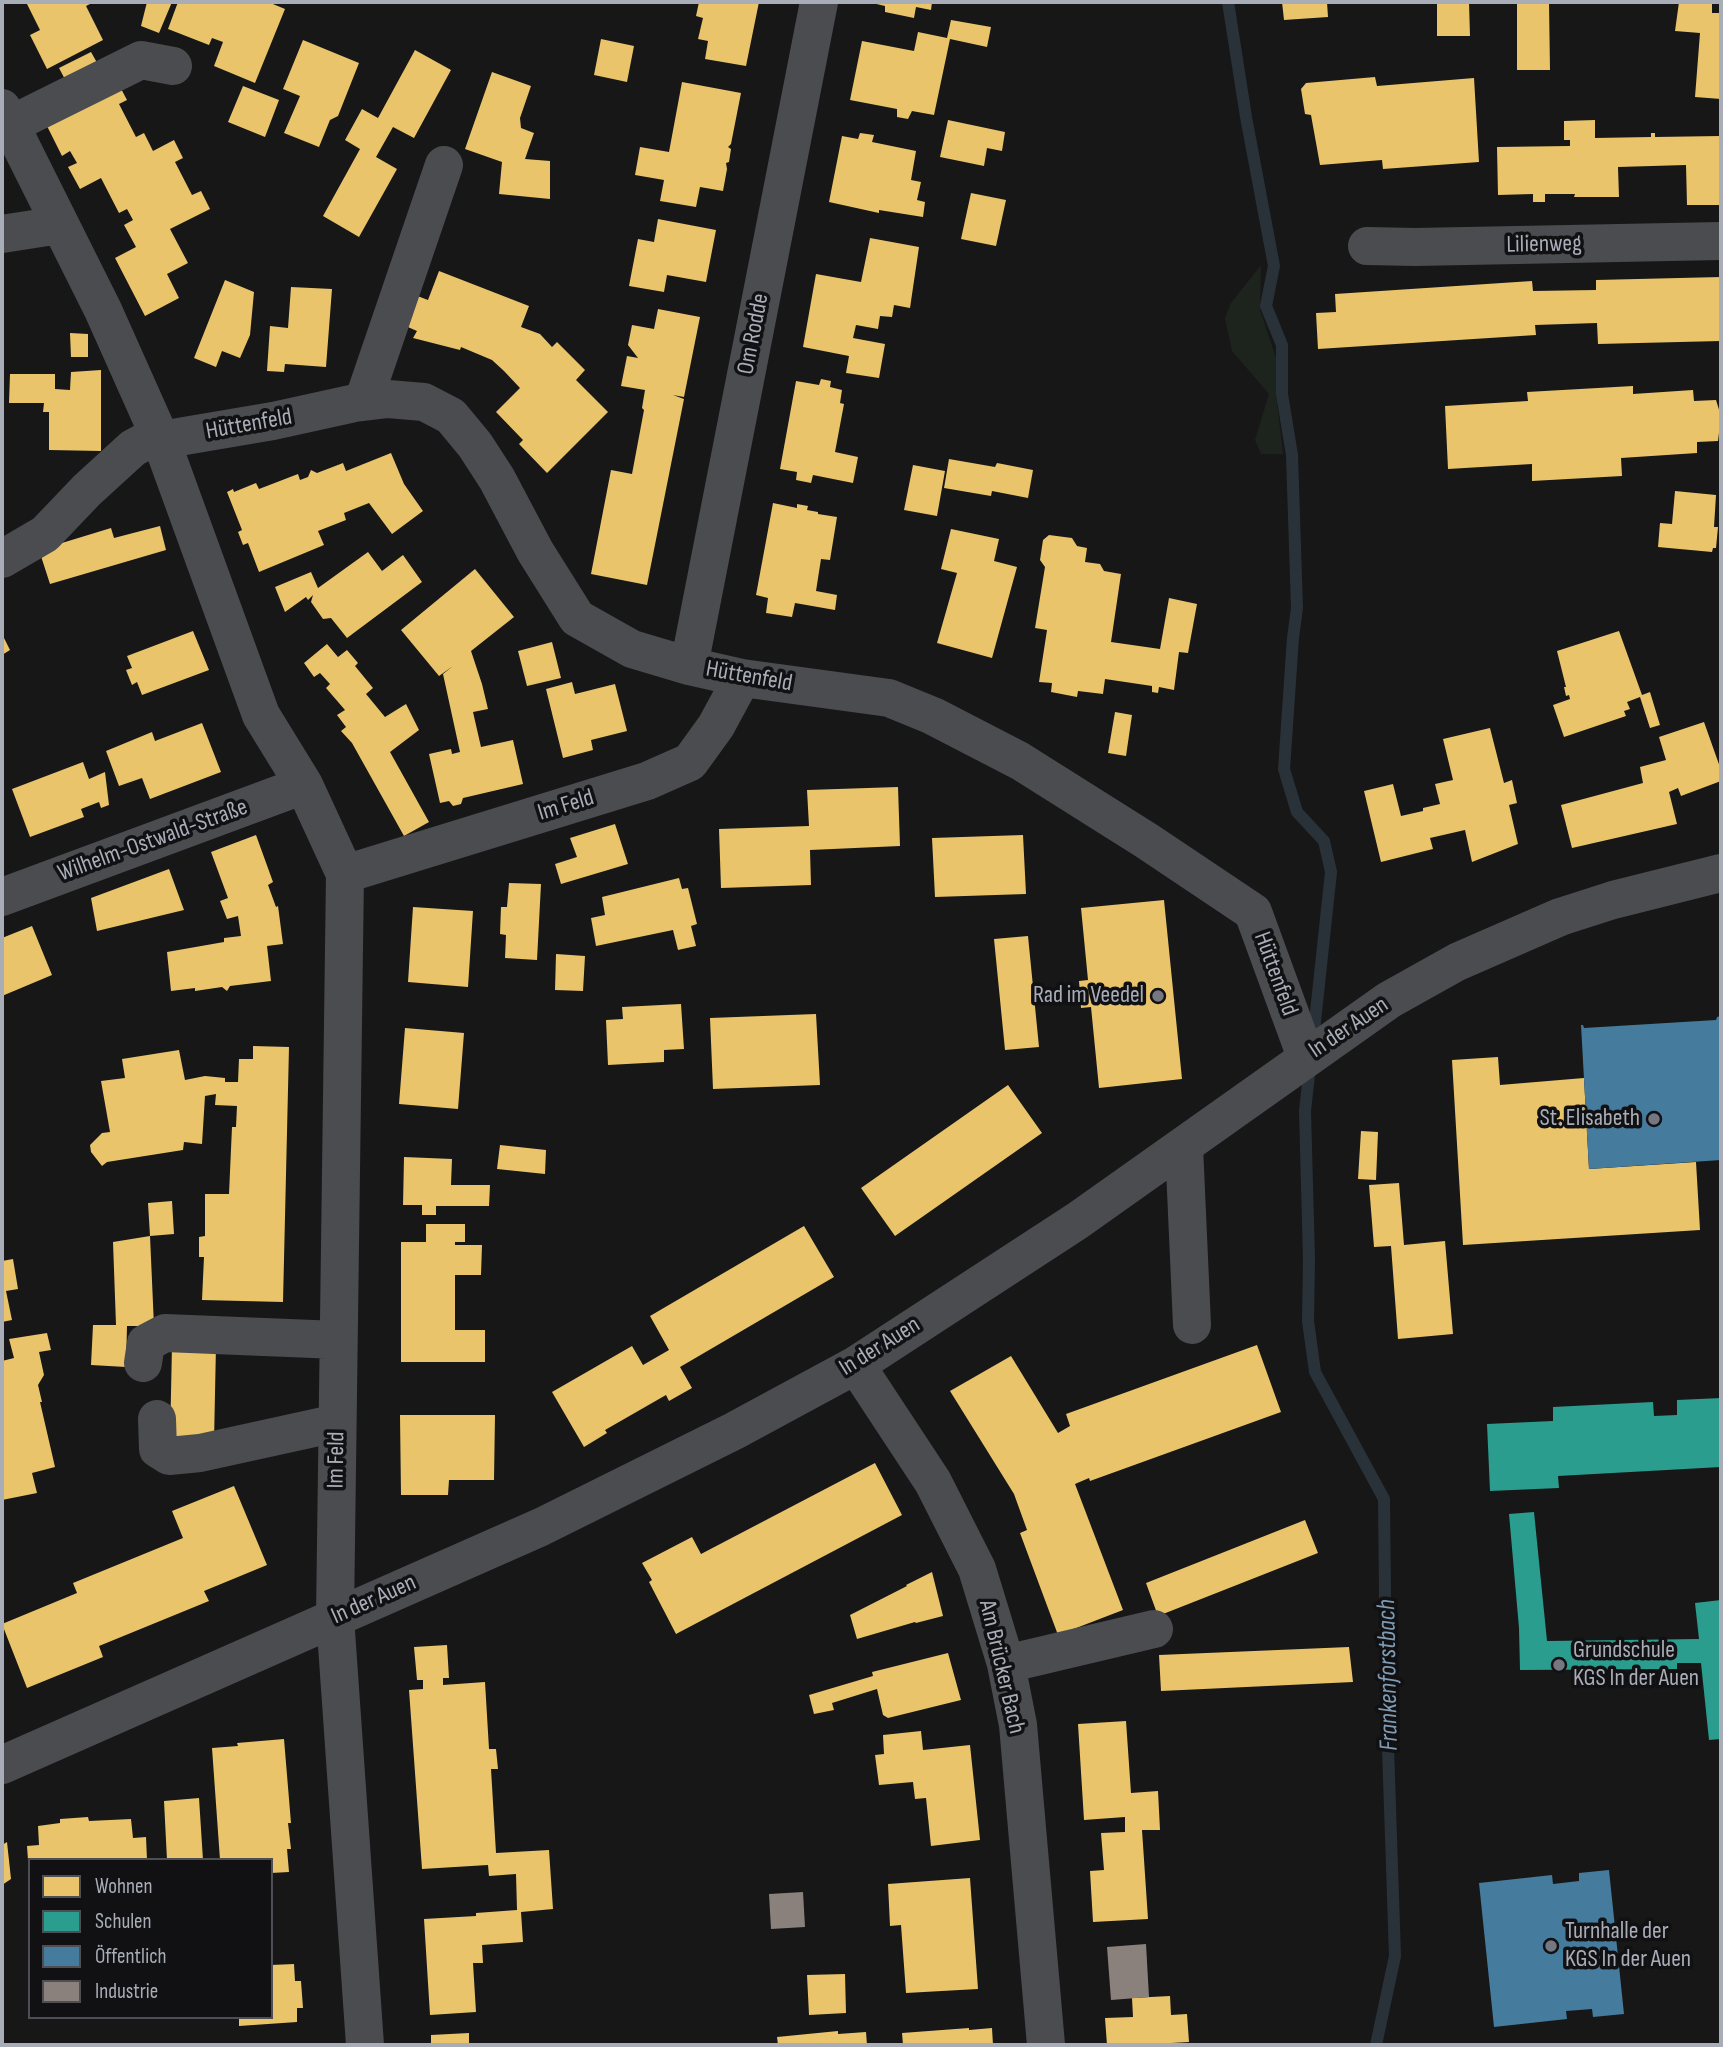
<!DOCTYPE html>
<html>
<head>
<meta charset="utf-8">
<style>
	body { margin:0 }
	#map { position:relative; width:1723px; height:2047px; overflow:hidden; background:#171717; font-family:"Sofia Sans Condensed",sans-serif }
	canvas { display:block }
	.frame { position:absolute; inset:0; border:4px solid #a8adb8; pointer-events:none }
	.legend { position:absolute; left:28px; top:1858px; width:245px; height:161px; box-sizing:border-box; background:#111113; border:2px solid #4d4f55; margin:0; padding:9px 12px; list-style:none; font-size:21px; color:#a8adb8 }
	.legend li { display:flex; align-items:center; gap:14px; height:35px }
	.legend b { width:35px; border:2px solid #4d4f55 }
</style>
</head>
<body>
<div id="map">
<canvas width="1723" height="2047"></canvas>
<div class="frame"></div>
<ul class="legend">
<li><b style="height:19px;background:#e9c46a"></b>Wohnen</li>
<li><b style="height:19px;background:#2a9d8f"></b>Schulen</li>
<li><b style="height:19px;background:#457b9d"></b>Öffentlich</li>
<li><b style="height:19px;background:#8a817c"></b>Industrie</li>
</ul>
</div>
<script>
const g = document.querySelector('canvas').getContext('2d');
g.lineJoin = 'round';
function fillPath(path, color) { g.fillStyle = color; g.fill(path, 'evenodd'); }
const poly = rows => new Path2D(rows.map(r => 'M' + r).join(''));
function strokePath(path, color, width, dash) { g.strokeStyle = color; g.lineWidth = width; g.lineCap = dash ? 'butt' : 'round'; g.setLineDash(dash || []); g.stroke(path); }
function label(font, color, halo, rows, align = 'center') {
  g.font = font + ' "Sofia Sans Condensed",sans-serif'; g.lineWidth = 7; g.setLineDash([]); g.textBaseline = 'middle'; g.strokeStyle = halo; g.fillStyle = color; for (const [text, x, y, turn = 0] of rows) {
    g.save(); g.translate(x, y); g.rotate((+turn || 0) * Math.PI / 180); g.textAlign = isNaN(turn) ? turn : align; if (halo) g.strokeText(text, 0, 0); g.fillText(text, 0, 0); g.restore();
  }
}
fillPath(poly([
	[1261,265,1260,310,1276,358,1276,394,1283,454,1261,454,1255,440,1269,394,1232,351,1225,318,1231,303]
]), '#1d241e');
fillPath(poly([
	[26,2,94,2,86,6,103,40,47,69,30,35,40,30],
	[147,2,172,2,159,33,141,26],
	[178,2,268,2,285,9,255,83,214,66,223,42,212,38,209,45,168,29],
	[699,2,759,2,746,66,705,59,708,41,698,39,703,18,696,16],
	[868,2,932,2,931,10,916,7,914,18,885,12,885,6],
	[1282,2,1327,2,1328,17,1284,20],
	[1437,2,1469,2,1470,36,1437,36],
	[1517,2,1549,2,1550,70,1517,70],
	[1679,2,1712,2,1712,13,1721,13,1721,99,1695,97,1700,33,1675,31],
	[951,20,991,27,987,47,950,39,934,115,912,111,908,119,897,117,897,109,850,100,862,41,914,51,918,32,947,38],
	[601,39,634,46,627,82,594,75],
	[303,40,359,63,338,116,330,120,319,147,284,133,300,96,283,89],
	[415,50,451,70,414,138,393,127,376,157,397,169,359,237,323,216,360,149,345,140,362,109,378,118],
	[91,52,100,68,68,85,59,68],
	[492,72,531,86,520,118,521,128,534,133,525,159,550,161,550,199,499,194,502,162,465,149],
	[1375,77,1377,86,1474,78,1479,162,1383,169,1382,160,1320,165,1311,115,1305,114,1301,89,1306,83],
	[682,82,741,93,731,144,728,147,731,149,729,162,726,163,727,169,723,191,700,187,696,207,660,201,664,180,635,175,640,147,669,152],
	[118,83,127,100,119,104,136,137,144,133,153,151,174,140,183,158,175,162,192,195,201,191,210,209,170,229,188,263,167,274,179,298,145,316,115,258,136,247,124,225,133,220,127,209,119,213,101,178,80,189,68,167,77,163,70,151,62,156,44,120],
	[243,86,279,100,265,137,228,122],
	[948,120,1005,132,1002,151,987,148,984,166,940,157],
	[1595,120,1595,138,1651,137,1651,133,1655,133,1655,137,1721,136,1721,205,1687,205,1686,165,1618,167,1619,197,1574,197,1575,194,1545,194,1545,202,1533,202,1533,194,1498,195,1497,147,1570,146,1570,140,1564,140,1564,121],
	[860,133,874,135,872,142,916,151,911,180,921,182,917,200,925,202,923,217,879,210,879,213,829,202,842,136,858,139],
	[971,193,1006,200,996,246,961,239],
	[658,219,716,230,706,282,667,275,664,292,629,286,638,239,654,242],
	[870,238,919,247,910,308,894,305,892,317,880,316,878,329,856,325,853,338,885,344,879,378,846,373,849,356,803,347,816,274,861,282],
	[439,271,529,306,521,327,540,334,552,347,557,342,585,370,576,380,608,412,547,473,519,444,523,440,496,412,520,388,504,371,492,360,461,347,460,350,413,338,417,331,401,324,412,294,428,300],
	[1721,277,1721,341,1598,344,1597,323,1535,325,1536,335,1318,349,1316,313,1336,312,1335,294,1532,281,1533,291,1596,290,1596,280],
	[225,280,254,292,250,335,240,358,222,351,216,367,194,358],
	[291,287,332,289,326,367,285,364,284,372,267,371,270,326,288,328],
	[658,309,700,317,684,397,673,395,684,399,647,585,591,574,611,470,632,474,644,410,642,408,645,390,621,386,627,356,638,358,628,345,632,325,654,329],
	[70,333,88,334,88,357,71,357],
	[101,370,101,451,49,450,49,412,43,412,44,403,9,403,10,374,55,374,55,389,70,390,71,372],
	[821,379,831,381,830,387,842,390,840,403,844,404,835,452,858,457,853,483,813,475,811,483,796,480,797,472,780,469,796,381,819,385],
	[1633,386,1633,394,1693,390,1694,401,1716,400,1721,416,1718,441,1697,442,1697,453,1621,458,1622,476,1532,481,1532,464,1448,469,1445,406,1528,401,1527,392],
	[391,453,404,484,423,511,392,534,369,503,344,513,346,520,318,531,324,545,259,572,248,543,243,545,238,532,242,530,227,492,233,489,234,492,256,483,259,489,298,474,300,480,308,477,311,470,317,473,343,463,346,471],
	[949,459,995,467,997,463,1033,470,1028,498,992,491,991,496,944,488],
	[913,465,945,471,937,516,904,510],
	[1675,491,1716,495,1714,527,1718,527,1716,548,1713,548,1712,552,1658,547,1660,523,1672,524],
	[773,503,797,508,797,504,808,506,807,510,818,512,818,514,837,517,830,560,821,559,816,591,837,595,835,610,795,603,792,617,766,613,768,598,756,595],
	[160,526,166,550,50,584,39,550,111,528,114,538],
	[951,529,999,539,994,561,1017,567,992,658,937,643,957,573,941,569],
	[1049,535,1072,538,1077,546,1087,548,1085,562,1100,564,1104,571,1121,574,1111,642,1160,649,1169,598,1197,604,1188,653,1179,652,1174,690,1159,687,1158,693,1152,692,1152,686,1105,679,1103,694,1078,691,1077,697,1051,692,1052,683,1039,682,1047,630,1035,628,1045,567,1040,560,1043,540],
	[368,552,382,571,403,555,422,582,347,638,331,618,323,619,311,602,313,595,308,600,306,597,285,612,275,587,311,572,318,588],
	[475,569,514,617,471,651,482,684,488,709,473,712,481,747,513,740,523,784,463,798,461,804,453,806,449,801,440,803,429,754,451,749,452,754,460,752,443,674,453,666,439,676,401,630],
	[193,631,209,670,142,695,137,682,132,685,126,670,132,668,127,656],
	[1619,631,1642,695,1650,692,1660,725,1650,728,1640,697,1627,702,1630,709,1624,711,1626,716,1564,737,1553,705,1570,699,1569,695,1566,696,1564,687,1566,687,1557,651],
	[2,634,10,650,2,655],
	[552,642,561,678,527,686,518,651],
	[327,644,338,657,347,650,358,663,355,666,373,688,366,694,385,717,406,704,419,730,390,752,429,822,404,836,352,743,341,731,346,727,337,715,345,710,326,688,330,684,320,673,314,677,304,663],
	[572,682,575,694,615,684,627,731,591,740,593,750,563,758,546,689],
	[1115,712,1132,715,1126,756,1108,753],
	[1704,722,1721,770,1721,781,1681,796,1678,788,1669,792,1677,824,1572,848,1561,805,1643,783,1640,767,1666,760,1659,737],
	[202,723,221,772,150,799,142,778,119,786,106,751,152,732,155,741],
	[1490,728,1504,783,1512,780,1517,803,1509,805,1518,844,1472,862,1465,830,1430,838,1433,849,1381,862,1364,791,1393,784,1401,816,1423,811,1423,808,1440,804,1435,784,1453,780,1443,739],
	[83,762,89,779,105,772,109,805,101,808,99,802,81,809,84,817,30,837,12,789],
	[898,787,900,846,810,850,811,885,721,888,719,829,809,826,807,790],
	[615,824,628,864,561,884,555,864,577,857,570,838],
	[256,835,273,882,268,885,276,907,278,906,283,944,267,946,271,981,230,986,227,991,222,987,195,991,195,988,171,991,167,952,224,942,224,938,241,936,238,916,227,919,220,901,228,898,211,852],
	[1023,835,1026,894,935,897,932,838],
	[169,869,184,910,97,931,91,898],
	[679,878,682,889,688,888,697,924,691,926,696,946,678,950,673,930,596,946,591,918,605,915,602,897],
	[509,883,541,884,537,960,505,958,506,935,500,934,501,907,507,907],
	[1164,900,1182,1079,1099,1088,1091,1007,1081,1008,1079,981,1088,980,1081,908],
	[413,907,473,911,468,987,408,982],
	[32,926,52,975,2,996,2,938],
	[1028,936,1039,1047,1005,1050,994,939],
	[556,954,585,956,583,991,555,990],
	[681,1004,684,1049,664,1050,664,1062,608,1065,606,1020,623,1019,622,1007],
	[816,1014,820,1085,713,1089,710,1018],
	[405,1028,464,1033,458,1109,399,1104],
	[253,1046,289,1047,283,1302,202,1300,204,1257,199,1257,199,1237,205,1236,205,1194,229,1194,232,1127,236,1127,237,1106,215,1105,216,1094,205,1096,202,1144,184,1142,183,1150,107,1162,102,1166,91,1152,90,1145,102,1133,110,1132,101,1081,125,1078,122,1059,179,1050,185,1080,205,1076,225,1078,225,1082,238,1082,239,1059,253,1059],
	[1498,1057,1500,1085,1584,1078,1589,1169,1696,1162,1700,1230,1463,1245,1452,1060],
	[1008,1085,1042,1133,895,1236,861,1188],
	[1361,1131,1378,1132,1376,1180,1358,1179],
	[500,1145,546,1150,545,1174,497,1169],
	[404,1157,452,1159,451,1185,490,1185,489,1206,436,1206,436,1215,422,1215,422,1205,403,1205],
	[1399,1183,1404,1245,1445,1241,1453,1334,1398,1339,1391,1246,1374,1247,1369,1185],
	[172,1201,174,1234,150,1236,148,1203],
	[426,1224,465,1224,465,1242,455,1242,455,1245,482,1245,481,1275,455,1275,455,1330,485,1330,485,1362,401,1362,401,1242,426,1242],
	[804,1226,834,1277,680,1367,692,1388,669,1401,666,1395,605,1430,607,1433,584,1447,552,1392,632,1346,643,1365,669,1350,650,1316],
	[150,1236,154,1326,127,1326,126,1367,91,1365,93,1325,116,1325,113,1242],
	[13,1259,18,1289,6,1291,12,1320,2,1322,2,1261],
	[47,1333,51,1350,39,1352,44,1375,38,1385,42,1402,40,1402,55,1467,32,1473,37,1493,2,1500,2,1361,14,1358,9,1339],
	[172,1345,216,1345,214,1442,170,1441],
	[1257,1345,1281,1412,1090,1481,1089,1478,1075,1484,1123,1610,1058,1635,1020,1533,1027,1530,1014,1494,950,1391,1011,1356,1058,1433,1070,1426,1066,1414],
	[400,1415,495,1415,494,1480,449,1480,448,1495,401,1495],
	[875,1463,902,1515,676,1634,649,1582,652,1580,642,1563,692,1537,701,1554],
	[234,1486,267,1565,204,1591,209,1601,99,1646,103,1657,27,1688,2,1624,77,1593,73,1583,183,1538,172,1511],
	[1305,1520,1318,1553,1158,1616,1146,1583],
	[932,1572,943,1616,916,1623,915,1622,857,1639,850,1615,907,1586,906,1585],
	[447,1645,449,1678,443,1678,443,1685,485,1682,489,1749,496,1749,498,1769,491,1769,496,1853,549,1850,553,1909,521,1912,523,1942,482,1945,483,1963,473,1963,476,2012,430,2015,424,1919,476,1916,476,1913,517,1910,516,1874,489,1876,488,1865,422,1869,409,1690,423,1689,423,1680,417,1680,414,1647],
	[1349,1647,1353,1682,1161,1691,1159,1655],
	[948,1653,961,1700,888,1718,883,1715,877,1689,832,1703,834,1710,814,1714,809,1695,873,1676,872,1672],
	[1126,1721,1131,1793,1158,1791,1160,1830,1142,1830,1148,1919,1093,1922,1090,1871,1104,1870,1101,1833,1125,1832,1125,1817,1084,1820,1078,1724],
	[921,1731,923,1750,970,1745,980,1840,931,1846,926,1798,915,1799,913,1782,879,1785,875,1755,884,1754,883,1735],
	[284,1739,291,1823,288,1823,291,1849,287,1849,289,1872,271,1873,271,1860,220,1860,212,1748,238,1746,237,1743],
	[199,1798,203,1860,167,1860,164,1801],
	[88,1817,89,1821,131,1819,133,1838,146,1837,147,1860,28,1860,27,1846,39,1845,38,1826,60,1823,60,1819],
	[7,1842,11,1879,2,1885,2,1845],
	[970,1878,978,1989,906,1993,901,1925,890,1926,888,1884],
	[294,1964,295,1981,301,1981,303,2008,297,2008,297,2022,239,2026,239,2017,271,2017,271,1965],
	[845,1974,846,2013,809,2015,807,1975],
	[1170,1996,1171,2015,1187,2014,1189,2042,1153,2044,1153,2045,1107,2045,1105,2018,1133,2017,1132,1998],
	[969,2028,969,2030,992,2028,993,2045,903,2045,902,2033],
	[838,2031,838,2034,866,2032,867,2045,778,2045,777,2037],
	[469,2033,469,2045,431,2045,431,2035]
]), '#e9c46a');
fillPath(poly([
	[1721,1398,1721,1467,1558,1476,1559,1488,1490,1491,1487,1424,1553,1421,1553,1407,1653,1402,1654,1416,1677,1415,1677,1400],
	[1534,1512,1547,1641,1699,1639,1695,1603,1721,1600,1721,1739,1709,1740,1701,1663,1677,1663,1677,1669,1520,1670,1519,1628,1509,1514]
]), '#2a9d8f');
fillPath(poly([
	[1721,1016,1721,1160,1589,1169,1581,1025,1583,1025,1584,1028,1716,1020,1717,1017],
	[1609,1870,1624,2014,1593,2017,1592,2009,1566,2011,1567,2019,1494,2027,1479,1883,1552,1875,1553,1884,1579,1881,1579,1873]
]), '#457b9d');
fillPath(poly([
	[803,1892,805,1927,771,1929,769,1894],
	[1146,1944,1149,1997,1111,2000,1107,1947]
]), '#8a817c');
strokePath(poly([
	[1228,2,1246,117,1274,266,1266,306,1282,345,1282,394,1292,455,1297,608,1293,638,1284,769,1297,812,1324,841,1331,872,1313,1040],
	[1310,1065,1305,1111,1309,1259,1308,1321,1315,1372,1384,1499,1386,1688,1395,1956,1376,2045]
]), '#2a3239', 12);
strokePath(poly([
	[2,108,103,310,161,440,261,715,304,785,345,874,335,1617,365,2045],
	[10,125,141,60,173,66],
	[2,234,60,225],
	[1367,246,1415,247,1721,241],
	[363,402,444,165],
	[161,440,273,421,355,403,388,399,424,402,451,416,475,445,497,479,535,551,577,618,632,649,689,666,742,678,889,698,933,716,1020,761,1147,841,1253,912,1306,1057],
	[2,559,45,534,87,490,133,448,159,434],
	[689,666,819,2],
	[345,874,647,781,690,762,716,726,742,678],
	[2,897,304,785],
	[1184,1146,1192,1325],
	[143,1363,146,1343,165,1333,338,1340],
	[856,1365,933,1482,977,1569,1006,1664,1018,1725,1046,2045],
	[157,1419,158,1449,169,1456,200,1453,337,1423],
	[1006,1664,1154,1629],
	[2,1765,541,1527,734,1431,856,1365,1077,1221,1389,1000,1457,962,1560,917,1613,900,1721,873]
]), '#4b4c50', 38);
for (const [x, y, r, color] of [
	[1158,996,7,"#757880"],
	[1654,1119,7,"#757880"],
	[1559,1665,7,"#757880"],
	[1551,1946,7,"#757880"]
]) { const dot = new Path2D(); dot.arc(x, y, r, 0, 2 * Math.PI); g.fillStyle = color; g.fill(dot); strokePath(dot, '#111113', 2.5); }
label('24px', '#a8adb8', '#111113', [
	["Lilienweg",1544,245,-1],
	["Om Rodde",754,334,-79],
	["Hüttenfeld",249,425,-10],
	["Hüttenfeld",749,677,10],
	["Im Feld",566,806,-17],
	["Wilhelm-Ostwald-Straße",153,841,-20],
	["Hüttenfeld",1275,974,70],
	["In der Auen",1349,1028,-34],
	["In der Auen",880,1347,-32],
	["Im Feld",337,1460,-89],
	["In der Auen",374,1600,-24],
	["Am Brücker Bach",1001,1667,77]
]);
label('24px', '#a8adb8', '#111113', [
	["Rad im Veedel",1144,996],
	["St. Elisabeth",1640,1119],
	["Grundschule",1573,1651,"left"],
	["KGS In der Auen",1573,1679,"left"],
	["Turnhalle der",1565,1932,"left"],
	["KGS In der Auen",1565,1960,"left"]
], 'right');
label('italic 26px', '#7f9bb3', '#111113', [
	["Frankenforstbach",1389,1675,-91]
]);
</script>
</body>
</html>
